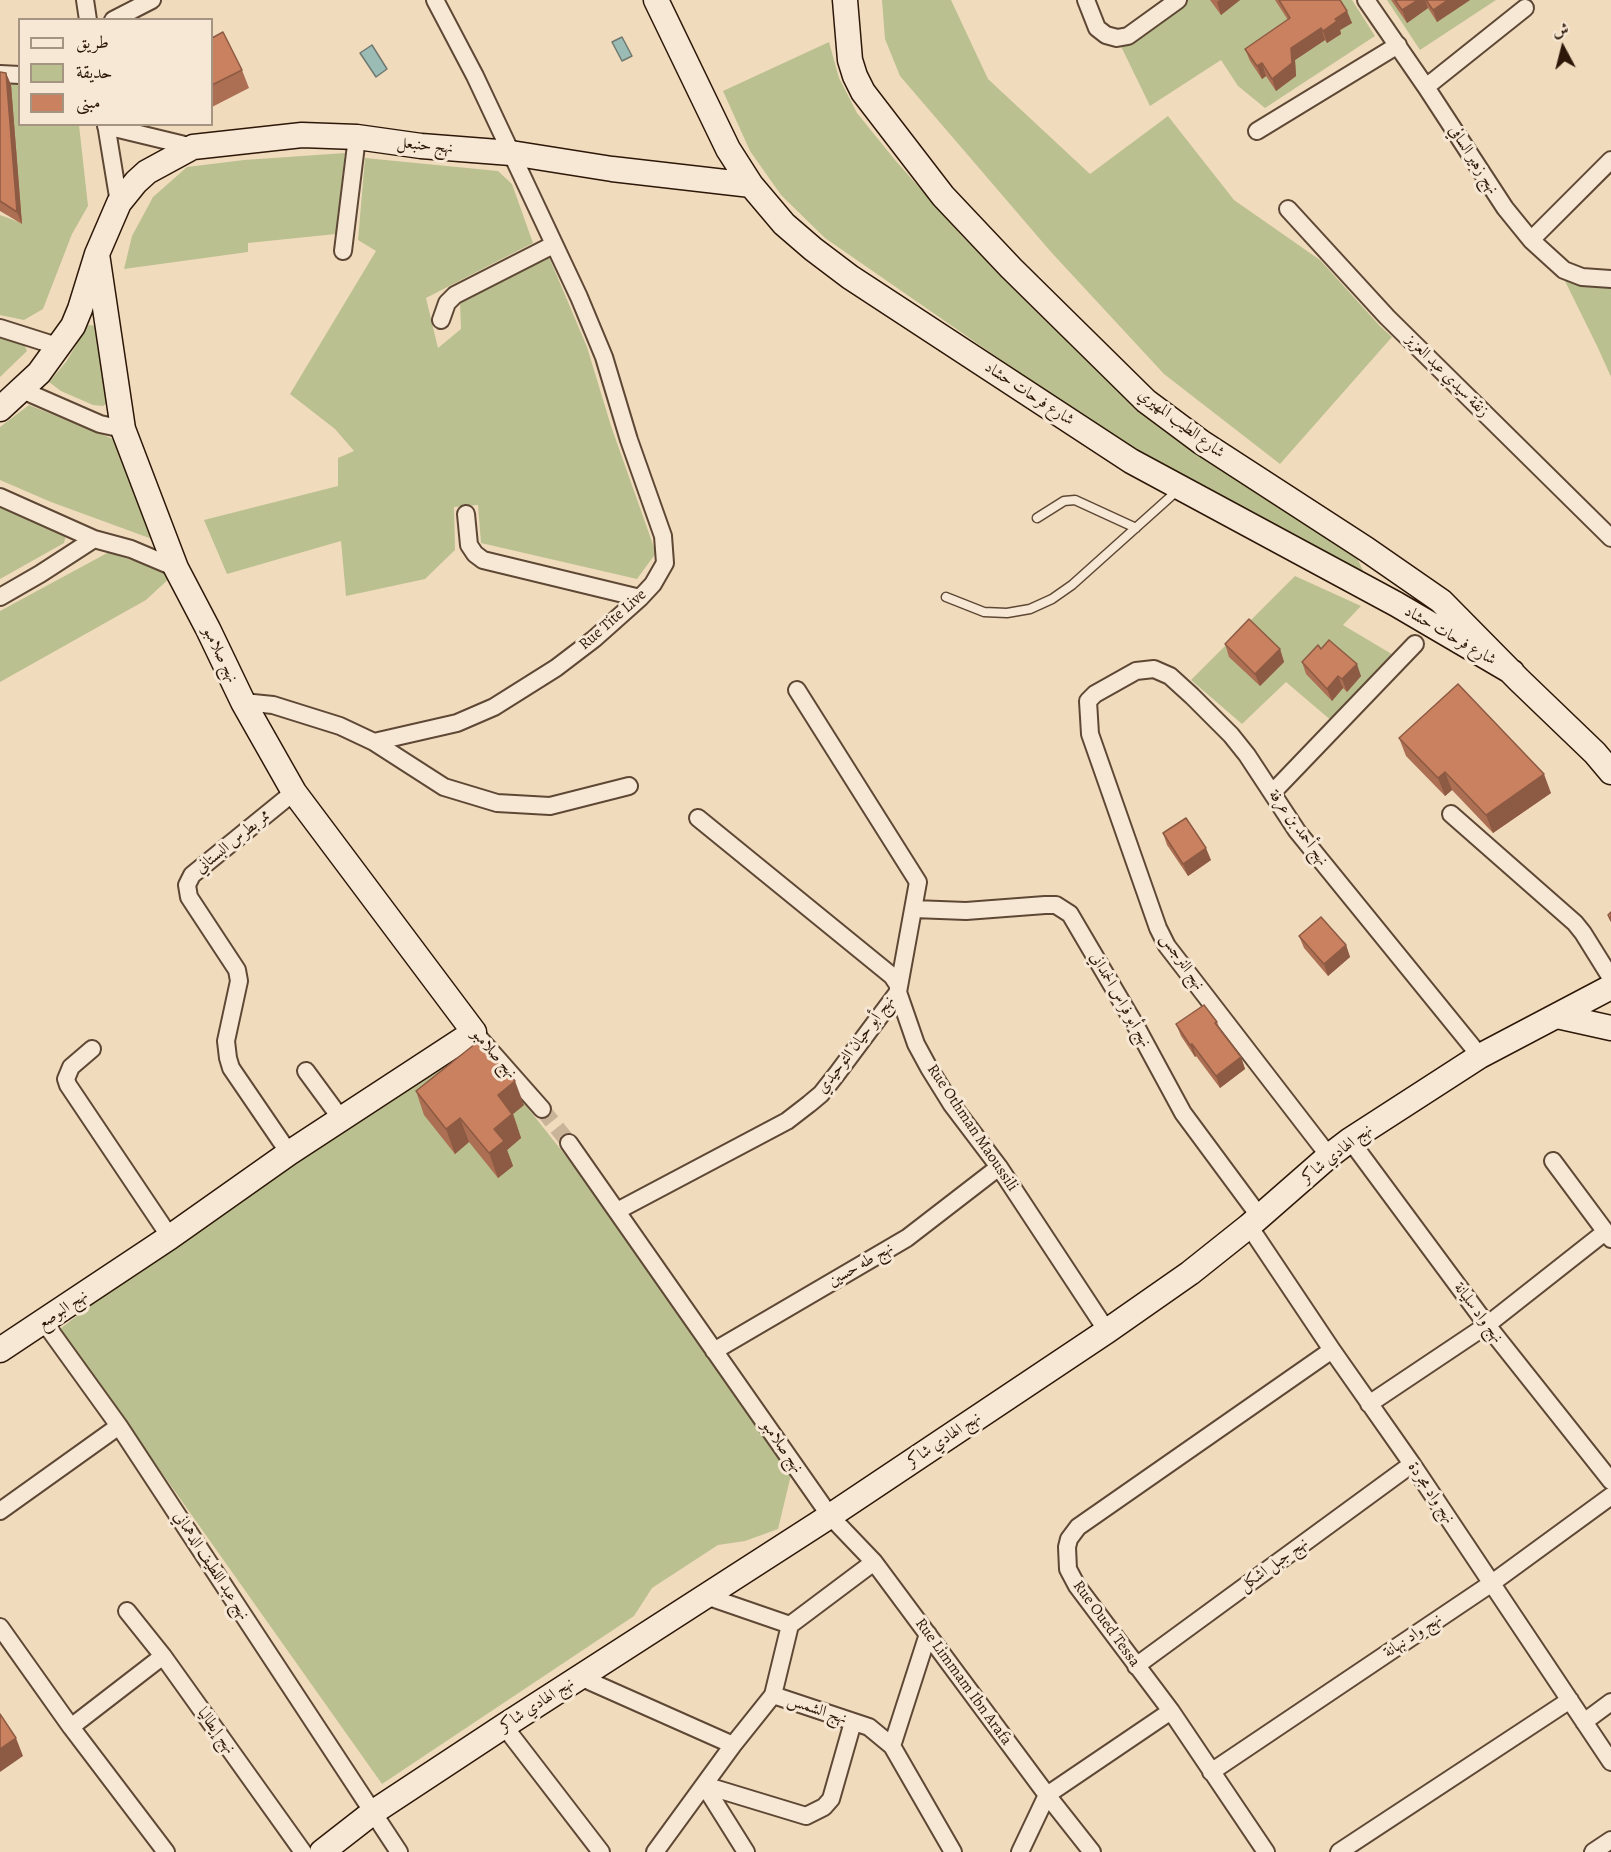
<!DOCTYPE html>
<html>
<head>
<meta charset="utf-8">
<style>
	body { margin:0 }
	#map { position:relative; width:1611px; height:1852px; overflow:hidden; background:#f1dbbd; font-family:Alegreya,Amiri,serif }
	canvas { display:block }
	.legend { position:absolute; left:18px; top:18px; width:195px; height:108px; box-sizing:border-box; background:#f6e8d4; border:2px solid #a69482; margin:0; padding:8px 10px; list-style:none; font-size:18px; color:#2d1708 }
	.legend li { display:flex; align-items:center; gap:12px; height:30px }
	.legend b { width:30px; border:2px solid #a69482 }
	.north { position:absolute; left:1533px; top:18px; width:60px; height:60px; -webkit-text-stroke:4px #f6e8d4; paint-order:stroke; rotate:353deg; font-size:16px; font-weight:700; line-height:24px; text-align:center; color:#2d1708 }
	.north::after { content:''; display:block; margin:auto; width:21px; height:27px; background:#2d1708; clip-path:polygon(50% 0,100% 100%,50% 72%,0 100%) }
</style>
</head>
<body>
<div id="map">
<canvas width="1611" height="1852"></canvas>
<ul class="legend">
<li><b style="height:8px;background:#f6e8d4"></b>طريق</li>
<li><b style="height:16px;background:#bbc090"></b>حديقة</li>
<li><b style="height:16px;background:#c98160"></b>مبنى</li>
</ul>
<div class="north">ش</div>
</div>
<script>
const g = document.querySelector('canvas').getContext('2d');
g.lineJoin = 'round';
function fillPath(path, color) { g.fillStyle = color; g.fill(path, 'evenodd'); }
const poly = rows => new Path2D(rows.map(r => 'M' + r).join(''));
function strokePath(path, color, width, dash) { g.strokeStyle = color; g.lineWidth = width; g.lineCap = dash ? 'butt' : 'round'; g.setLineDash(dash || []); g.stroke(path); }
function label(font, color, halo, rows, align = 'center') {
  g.font = font + ' Alegreya,Amiri,serif'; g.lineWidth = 6; g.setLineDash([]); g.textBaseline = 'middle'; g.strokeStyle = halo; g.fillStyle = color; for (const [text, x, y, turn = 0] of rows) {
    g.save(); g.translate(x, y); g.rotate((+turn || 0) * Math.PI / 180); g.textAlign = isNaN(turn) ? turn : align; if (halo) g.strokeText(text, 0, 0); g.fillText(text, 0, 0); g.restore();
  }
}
fillPath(poly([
	[882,0,951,0,988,79,1090,174,1168,116,1234,200,1320,260,1380,326,1392,337,1280,464,1164,374,1051,252,900,76,885,39],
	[1168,0,1352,0,1375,36,1265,108,1238,86,1221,60,1150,106,1115,34],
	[1387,0,1496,0,1420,50],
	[829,42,839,78,857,113,895,160,963,237,1137,408,1195,450,1357,558,1367,579,1144,459,825,238,781,195,750,151,723,91],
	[10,81,19,81,20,124,79,125,88,206,72,234,43,309,24,320,0,315,0,215,22,223],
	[345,153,336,234,248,243,248,252,124,269,132,236,153,197,187,167,244,160],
	[365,158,498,171,512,184,533,243,426,298,438,348,461,329,460,302,549,257,587,347,611,426,656,553,637,579,481,543,478,505,454,507,455,550,425,579,346,596,341,541,227,574,204,520,338,486,338,458,354,451,335,429,290,394,376,251,358,240],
	[1563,277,1611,282,1611,377,1598,348],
	[88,325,101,326,110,401,103,406,93,405,61,391,49,382,66,362],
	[0,337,23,342,27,351,0,377],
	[29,405,113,439,152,539,51,502,0,480,0,427],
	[0,505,67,531,64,543,0,579],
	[109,552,173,575,146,600,0,682,0,611],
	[1295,576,1361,606,1343,625,1395,656,1333,722,1286,682,1242,724,1191,680],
	[474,1040,611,1213,791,1475,778,1529,745,1541,718,1545,652,1588,634,1616,382,1784,60,1329,173,1241]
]), '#bbc090');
const water = poly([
	[622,37,632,56,622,61,612,42,622,37],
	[372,45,387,69,376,77,360,53,372,45]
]);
fillPath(water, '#9bbbb5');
strokePath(water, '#6f7970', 1.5);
strokePath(poly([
	[542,1109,569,1143]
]), '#cab499', 16, [16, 8]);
const lane = poly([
	[1037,518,1064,501,1075,500,1136,528],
	[946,597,984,612,1007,613,1030,609,1052,599,1072,585,1178,490]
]);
const street = poly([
	[85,0,88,20],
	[1086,0,1097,28,1106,35,1117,38,1128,36,1178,0],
	[1366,0,1426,87,1505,208,1531,240,1564,270,1582,277,1611,279],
	[113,20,152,0],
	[0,74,20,75],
	[1426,87,1525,8],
	[106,124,119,203],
	[106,126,193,147],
	[1257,131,1398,45],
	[1288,209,1387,317,1611,538],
	[1531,240,1611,160],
	[343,251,357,137],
	[441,320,447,303,455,295,553,245],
	[0,328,60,347],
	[22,390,100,424,123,429],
	[0,497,94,539,131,549,176,568],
	[466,514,469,545,475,554,483,560,640,598],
	[0,597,40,574,94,539],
	[243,702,273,705,340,726,374,742,457,723,494,707,556,668,594,639,640,598,653,584,665,563,663,536,629,440,604,357,579,297,475,76,435,0],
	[374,742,444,787,497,803,550,806,629,786],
	[1272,793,1415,644],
	[1451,814,1575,923,1583,933,1611,978],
	[698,818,892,976,898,985,898,992,916,1044,929,1068,952,1105,999,1167,1107,1331],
	[914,909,966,911,1045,905,1056,905,1070,914,1137,1028,1183,1113,1260,1217],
	[474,1032,542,1109],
	[92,1049,71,1067,66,1079,68,1085,170,1237],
	[306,1071,342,1120],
	[1350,1140,1487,1325,1611,1481],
	[569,1143,830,1516,874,1562,1047,1795,1092,1852],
	[289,1153,231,1068,228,1058,226,1041,239,981,237,970,189,897,187,885,192,875,294,792],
	[1329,1156,1167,946,1158,928,1090,734,1088,701,1095,694,1136,671,1154,669,1170,676,1192,696,1231,735,1247,755,1297,831,1480,1056],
	[1553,1161,1611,1239],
	[617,1211,787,1121,809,1104,821,1094,836,1075,898,992,918,882,797,690],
	[1249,1226,1332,1350,1412,1464,1611,1762],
	[44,1322,119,1426,399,1852],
	[714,1351,907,1238,999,1167],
	[1369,1404,1487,1325,1605,1232],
	[0,1511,119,1426],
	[706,1596,790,1625],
	[127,1611,163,1656,303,1852],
	[0,1627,71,1727,166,1852],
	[1136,1666,1412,1464],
	[580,1677,733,1745],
	[773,1695,869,1727,892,1746,953,1852],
	[1584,1722,1611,1702],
	[504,1726,601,1852],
	[71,1727,163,1656],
	[892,1746,928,1634],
	[1211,1772,1492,1583,1611,1496],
	[704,1785,806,1816,824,1807,831,1799,853,1722],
	[704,1785,746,1852],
	[655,1852,733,1745,773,1695,790,1625,874,1562],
	[1020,1852,1047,1795,1171,1711],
	[1266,1852,1171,1711,1077,1586,1068,1569,1067,1547,1069,1539,1078,1527,1332,1350],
	[1339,1852,1570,1700],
	[1593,1852,1611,1840]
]);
const secondary = poly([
	[656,0,728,149,751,185,784,224,813,249,850,277,1131,461,1396,604,1512,672],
	[845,0,850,60,855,76,863,92,943,196,1011,268,1146,401,1201,442,1366,549,1441,601,1519,680,1595,753,1611,772],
	[0,409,39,373,73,326,80,309,97,254,119,203,136,182,147,172,193,147,302,135,357,137,421,146,511,153,612,169,751,185],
	[1557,1016,1611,1028],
	[0,1350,170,1237,289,1153,474,1032,294,792,243,702,208,629,176,568,123,429,97,254],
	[322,1852,372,1813,504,1726,830,1516,1107,1331,1190,1273,1249,1226,1329,1156,1350,1140,1480,1056,1611,987]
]);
strokePath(lane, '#5e4835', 11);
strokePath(street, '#5e4835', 20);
strokePath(secondary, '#2d1708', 27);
strokePath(lane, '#f6e8d4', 8);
strokePath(street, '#f6e8d4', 16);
strokePath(secondary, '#f6e8d4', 24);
fillPath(poly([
	[1210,0,1240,0,1221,15],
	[1275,0,1340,0,1352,23,1340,30,1341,34,1327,43,1325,40,1295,60,1296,76,1276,91,1266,76,1262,79,1250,61,1245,49,1288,20],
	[1391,0,1470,0,1437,22,1428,8,1407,23],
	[212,38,242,70,249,88,212,107],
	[0,72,6,73,11,85,22,224,0,211],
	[1225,644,1280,649,1284,662,1260,686,1229,657],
	[1321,649,1361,676,1347,692,1343,688,1332,701,1306,674,1302,662],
	[1399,738,1551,793,1493,833,1452,790,1445,796,1406,756],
	[1163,833,1211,860,1188,876,1167,845],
	[1299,936,1346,945,1350,957,1328,976,1304,948],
	[1217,1022,1220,1029,1241,1057,1245,1069,1220,1088,1196,1056,1195,1057,1181,1036,1176,1024],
	[416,1091,524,1105,513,1114,521,1138,507,1150,513,1166,498,1178,469,1142,455,1154,424,1115]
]), '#ad6f53');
fillPath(poly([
	[1220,0,1240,0,1221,15,1217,2],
	[1418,0,1425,0,1428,8,1407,23,1402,10],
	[1448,0,1470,0,1437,22,1433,10],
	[1347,11,1352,23,1340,30,1341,34,1327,43,1323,31,1335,19],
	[1321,28,1325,40,1295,60,1296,76,1276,91,1272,79,1291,48],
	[1262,63,1266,76,1262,79,1257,66],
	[6,73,11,85,22,224,17,212],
	[1280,649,1284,662,1260,686,1255,674],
	[1357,664,1361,676,1347,692,1342,679],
	[1338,676,1343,688,1332,701,1327,689],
	[1445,772,1452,790,1445,796,1438,778],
	[1544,774,1551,793,1493,833,1486,815],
	[1206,848,1211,860,1188,876,1183,864],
	[1346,945,1350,957,1328,976,1324,964],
	[1192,1044,1196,1056,1195,1057,1190,1045],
	[1241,1057,1245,1069,1220,1088,1216,1076],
	[515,1081,524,1105,513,1114,521,1138,507,1150,513,1166,498,1178,489,1153,494,1129,498,1095],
	[460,1118,469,1142,455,1154,446,1129],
	[16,1738,23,1756,0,1772,0,1749]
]), '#8d5a43');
const building = poly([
	[1279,0,1340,0,1347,11,1335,19,1337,21,1323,31,1321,28,1291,48,1292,63,1272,79,1262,63,1257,66,1245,49,1290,18,1279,0],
	[1395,0,1418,0,1402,10,1395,0],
	[1426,0,1448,0,1433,10,1426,0],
	[223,32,242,70,212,85,212,38,223,32],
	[0,72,6,73,17,212,0,201,0,72],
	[1249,619,1280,649,1255,674,1225,644,1249,619],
	[1329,640,1357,664,1342,679,1338,676,1327,689,1302,662,1318,645,1321,649,1329,640],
	[1458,684,1544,774,1486,815,1445,772,1438,778,1399,738,1458,684],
	[1186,818,1206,848,1183,864,1163,833,1186,818],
	[1611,912,1611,921,1608,915,1611,912],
	[1321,917,1346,945,1324,964,1299,936,1321,917],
	[1204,1005,1217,1022,1215,1023,1241,1057,1216,1076,1192,1044,1190,1045,1176,1024,1204,1005],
	[480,1040,515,1081,498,1095,512,1114,494,1129,504,1141,489,1153,460,1118,446,1129,416,1091,480,1040],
	[0,1714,16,1738,0,1749,0,1714]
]);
fillPath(building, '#c98160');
strokePath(building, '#8d5a43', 1.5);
label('16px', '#2d1708', '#f6e8d4', [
	["نهج حنبعل",425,146,6],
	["نهج زهير السافي",1473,160,57],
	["زنقة سيدي عبد العزيز",1447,376,45],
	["شارع فرحات حشاد",1029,394,33],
	["شارع الطيب المهيري",1181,424,37],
	["Rue Tite Live",613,620,-41],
	["شارع فرحات حشاد",1450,636,30],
	["نهج صلامبو",220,655,64],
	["نهج أحمد بن عرفة",1298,828,54],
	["ممر بطرس البستاني",233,842,-39],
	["نهج النرجس",1182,962,55],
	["نهج أبو فراس الحمداني",1120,1000,60],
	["نهج أبو حيان التوحيدي",856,1045,-53],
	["نهج صلامبو",494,1054,49],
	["Rue Othman Maoussili",972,1128,56],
	["نهج الهادي شاكر",1337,1154,-38],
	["نهج طه حسين",861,1265,-30],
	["نهج البوصع",63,1310,-34],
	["نهج واد سليانة",1478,1313,53],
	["نهج الهادي شاكر",944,1440,-34],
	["نهج صلامبو",782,1447,55],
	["نهج واد مجردة",1431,1493,56],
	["نهج جبل اشكل",1274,1565,-36],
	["نهج عبد اللطيف الدهماني",211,1566,57],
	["Rue Oued Tessa",1106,1624,54],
	["نهج واد نبهانة",1413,1636,-34],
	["Rue Limmam Ibn Arafa",963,1682,54],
	["نهج الهادي شاكر",537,1705,-33],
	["نهج الشمس",817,1710,19],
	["نهج إيطاليا",216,1731,54]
]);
</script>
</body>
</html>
